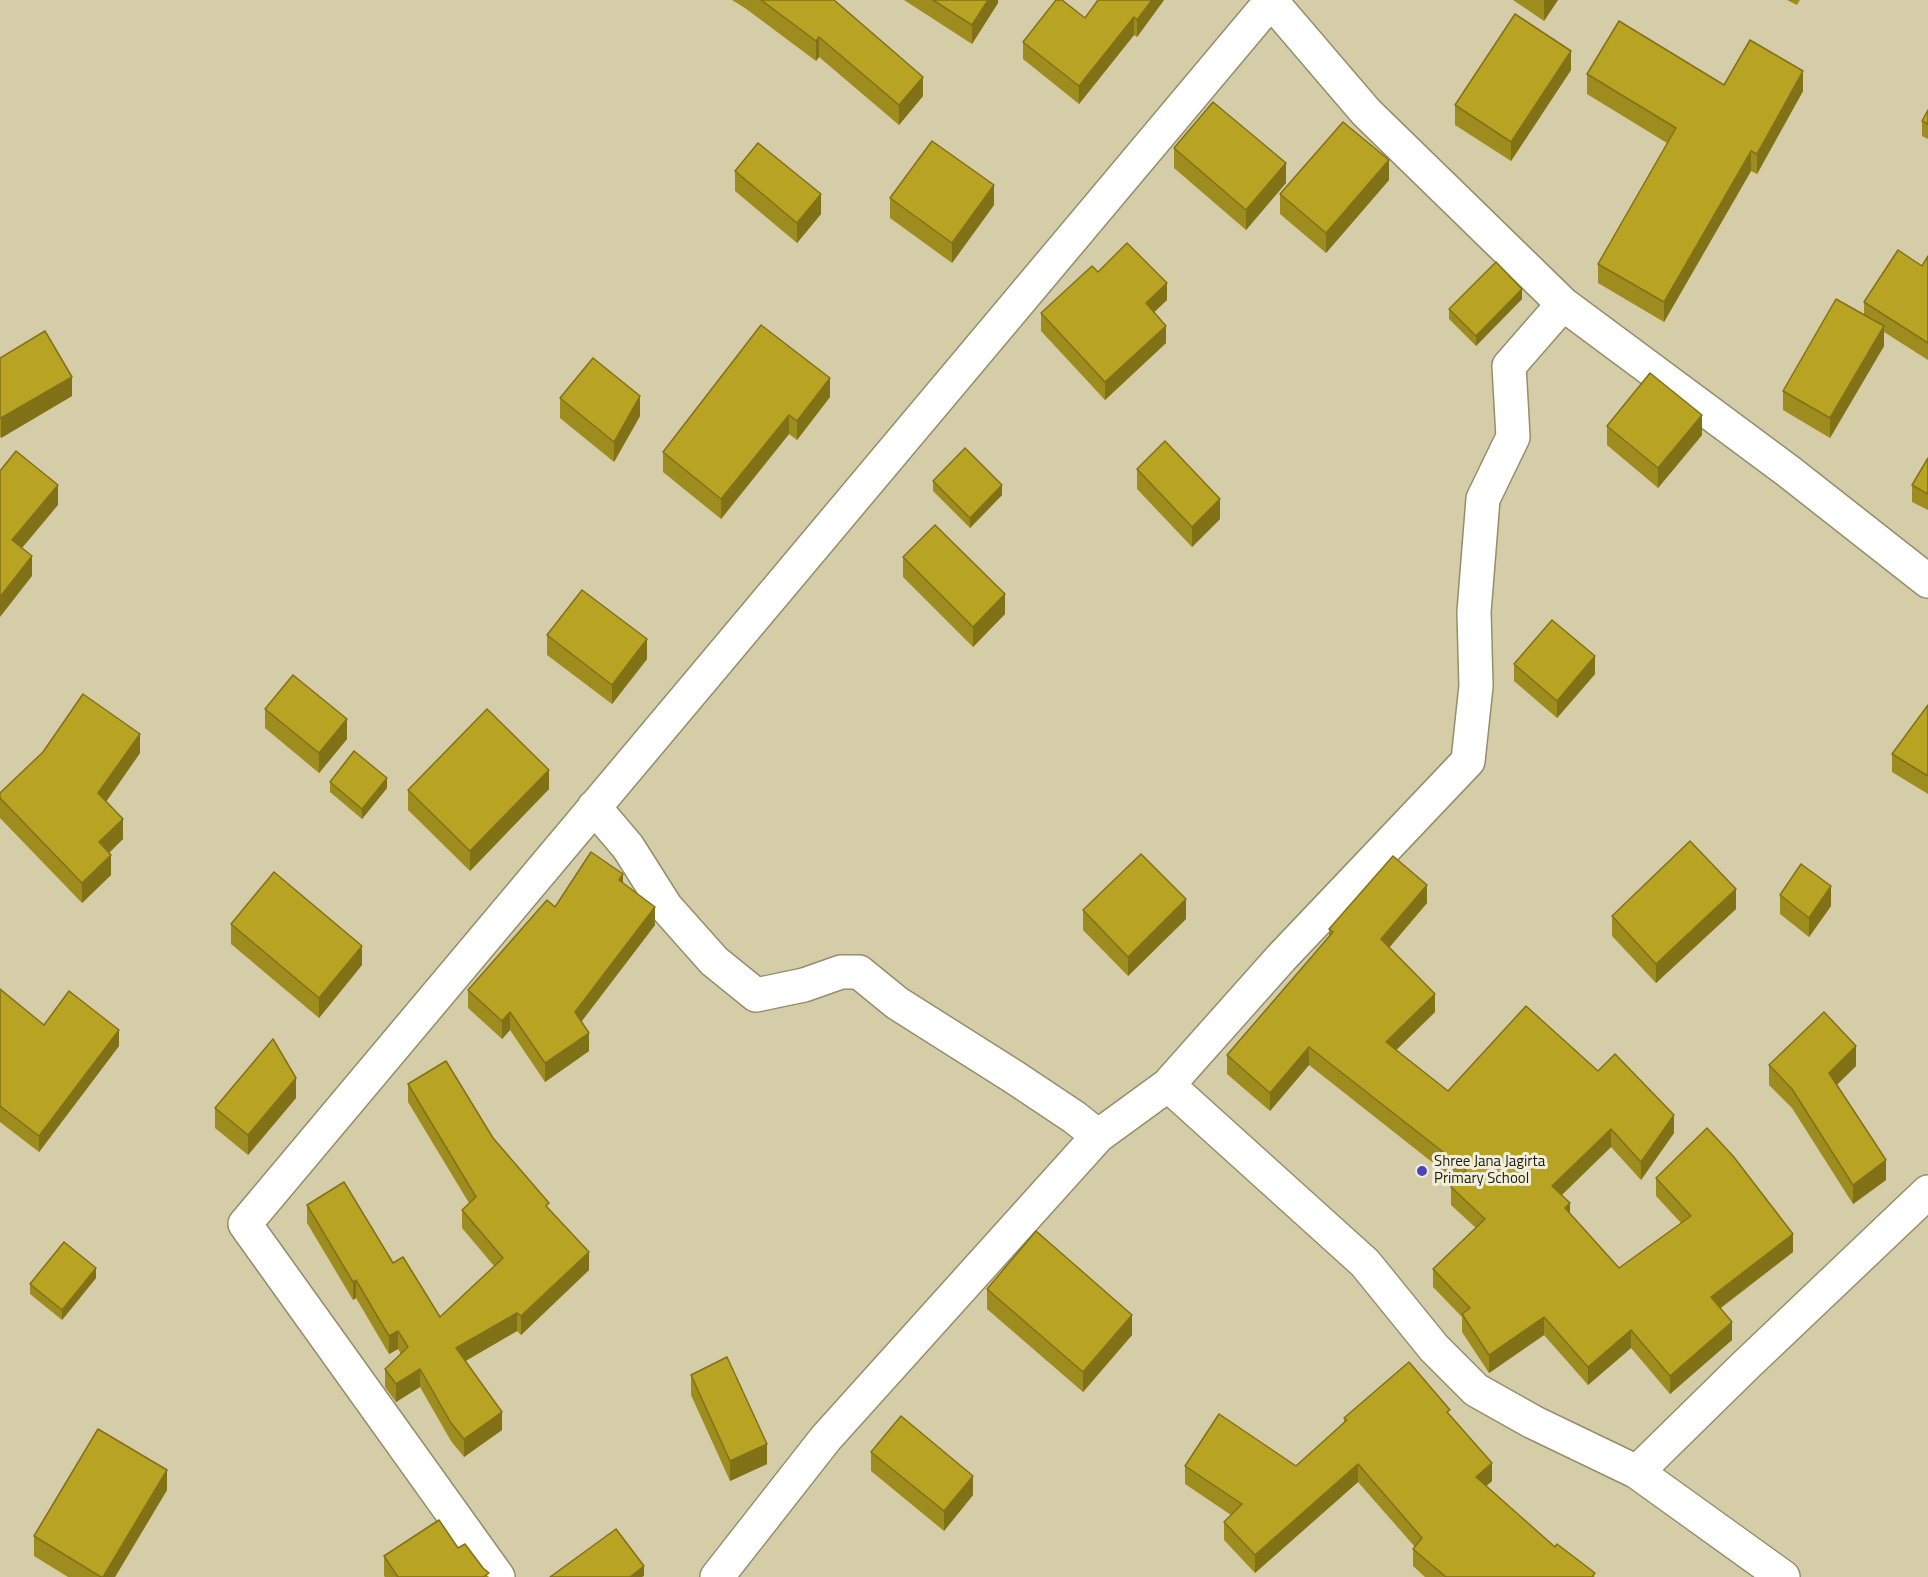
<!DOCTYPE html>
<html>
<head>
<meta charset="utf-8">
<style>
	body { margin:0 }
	canvas { display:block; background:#d4cda8 }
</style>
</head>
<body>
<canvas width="1928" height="1577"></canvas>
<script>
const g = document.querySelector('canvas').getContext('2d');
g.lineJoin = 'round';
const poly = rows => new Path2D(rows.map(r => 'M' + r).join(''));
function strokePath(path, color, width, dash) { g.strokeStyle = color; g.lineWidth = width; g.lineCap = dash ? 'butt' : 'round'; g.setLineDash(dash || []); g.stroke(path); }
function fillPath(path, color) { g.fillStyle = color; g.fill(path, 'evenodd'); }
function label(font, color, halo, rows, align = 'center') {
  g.font = font + ' "Titillium Web",sans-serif'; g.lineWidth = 6; g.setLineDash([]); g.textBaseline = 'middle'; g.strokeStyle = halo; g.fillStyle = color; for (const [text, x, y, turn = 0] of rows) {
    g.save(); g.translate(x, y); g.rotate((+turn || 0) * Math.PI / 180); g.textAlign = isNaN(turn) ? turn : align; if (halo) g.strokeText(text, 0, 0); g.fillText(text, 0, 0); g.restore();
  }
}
const street = poly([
	[1271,1,1366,112,1563,304,1788,471,1928,581],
	[594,807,628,847,666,907,714,961,756,995,804,985,841,972,859,972,897,1003,1014,1077,1074,1117,1098,1136],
	[1168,1085,1365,1263,1434,1348,1476,1390,1533,1422,1637,1472],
	[498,1577,245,1224,1272,0],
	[717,1577,826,1438,1098,1136,1168,1085,1281,958,1468,761,1476,686,1474,612,1483,499,1513,437,1509,366,1563,304],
	[1783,1577,1637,1472,1746,1365,1928,1192]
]);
strokePath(street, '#958e6a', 36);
strokePath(street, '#fff', 33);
fillPath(poly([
	[732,0,834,0,923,96,899,125,819,57,816,61,745,8],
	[904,0,998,0,998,3,972,44],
	[1164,0,1137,37,1134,35,1079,104,1023,59,1023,42,1085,18],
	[1513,0,1558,0,1544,21],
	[1787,0,1800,0,1797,5],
	[1571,70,1511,161,1455,125,1455,105],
	[1587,74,1803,91,1757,174,1751,171,1664,322,1598,283,1598,264,1667,143,1587,94],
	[1928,110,1928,139,1922,136,1922,121],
	[1174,148,1286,183,1246,230,1174,168],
	[735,171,821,214,797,243,735,191],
	[1389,180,1326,253,1280,214,1280,194],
	[890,198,994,205,952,263,890,218],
	[1928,256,1928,360,1884,332,1884,346,1830,438,1783,410,1783,391,1864,315,1864,302,1922,266],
	[1098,272,1167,300,1154,312,1166,343,1105,400,1041,331,1041,313],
	[1522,299,1476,346,1449,319,1449,309],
	[0,358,72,396,1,438,0,436],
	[830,397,797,440,789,434,721,519,663,472,663,452],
	[560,398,640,416,614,462,560,418],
	[1607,426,1702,435,1658,488,1607,445],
	[1928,458,1928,510,1912,502,1912,485],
	[1137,469,1220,519,1192,547,1137,489],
	[933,481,1002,495,970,528,933,491],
	[903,557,1005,614,973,647,903,577],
	[547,635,647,659,612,704,547,655],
	[1514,664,1595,674,1557,718,1514,681],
	[1928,705,1928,794,1892,772,1892,754],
	[265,709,347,739,319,773,265,728],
	[140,753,106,802,123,839,109,853,111,875,82,903,0,818,0,793],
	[330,782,387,788,362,819,330,792],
	[549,789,470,871,408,810,408,790],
	[623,883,655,925,581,1022,589,1051,545,1082,510,1030,502,1039,468,1008,468,990,555,907],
	[1780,895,1831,906,1809,937,1780,914],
	[1427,903,1389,948,1435,1012,1396,1050,1448,1091,1598,1071,1674,1133,1641,1180,1611,1147,1562,1195,1570,1214,1619,1268,1681,1223,1656,1196,1656,1178,1793,1252,1721,1308,1732,1340,1670,1394,1631,1348,1588,1385,1544,1335,1489,1373,1462,1332,1462,1317,1433,1287,1433,1269,1476,1228,1451,1205,1451,1187,1456,1181,1309,1065,1270,1111,1227,1074,1227,1055,1329,936,1329,929],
	[1736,909,1656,983,1612,936,1612,916],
	[1083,910,1186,919,1128,976,1083,930],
	[231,924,362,965,319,1018,231,944],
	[0,989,44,1025,119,1046,39,1152,0,1122],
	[1769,1065,1856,1066,1837,1085,1886,1180,1853,1204,1792,1108,1769,1085],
	[408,1084,493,1138,549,1210,589,1270,521,1335,517,1331,466,1361,502,1430,464,1457,451,1441,420,1387,396,1402,385,1387,385,1369,401,1354,398,1349,389,1354,356,1298,353,1300,307,1223,307,1205,393,1263,440,1317,494,1266,462,1228,462,1210,469,1203,408,1102],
	[296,1098,248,1155,215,1128,215,1108],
	[96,1278,62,1320,30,1294,30,1284],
	[987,1289,1132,1335,1083,1392,987,1309],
	[691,1375,767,1464,730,1481,691,1395],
	[1450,1416,1492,1481,1486,1486,1555,1547,1595,1577,1425,1577,1413,1566,1413,1549,1415,1547,1358,1482,1255,1573,1224,1540,1224,1522,1231,1515,1185,1484,1185,1466,1296,1466,1344,1422,1344,1418],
	[871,1452,973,1495,944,1531,871,1471],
	[167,1490,115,1577,68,1577,34,1556,34,1536],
	[458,1548,489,1577,385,1577,384,1576,384,1556]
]), '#9e8c1e');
fillPath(poly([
	[988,0,998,0,998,3,972,44,972,25],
	[1152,0,1164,0,1137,37,1137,20],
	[1545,0,1558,0,1544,21,1544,1],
	[1134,17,1134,35,1079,104,1079,86],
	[819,37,819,57,816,61,816,41],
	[1571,51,1571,70,1511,161,1511,142],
	[1803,71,1803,91,1757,174,1757,154],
	[923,77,923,96,899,125,899,105],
	[1751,151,1751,171,1664,322,1664,302],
	[1389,160,1389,180,1326,253,1326,233],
	[1286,163,1286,183,1246,230,1246,210],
	[994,185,994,205,952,263,952,243],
	[821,194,821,214,797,243,797,223],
	[1167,283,1167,300,1146,320,1146,303],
	[1522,289,1522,299,1476,346,1476,336],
	[1166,326,1166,343,1105,400,1105,382],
	[1884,326,1884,346,1830,438,1830,418],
	[72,377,72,396,1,438,1,418],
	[830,378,830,397,797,440,797,421],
	[640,396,640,416,614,462,614,442],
	[789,415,789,434,721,519,721,499],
	[1702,415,1702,435,1658,488,1658,468],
	[58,485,58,505,12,560,12,540],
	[1002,485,1002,495,970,528,970,518],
	[1220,499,1220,519,1192,547,1192,527],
	[32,556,32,576,0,617,0,597],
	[1005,594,1005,614,973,647,973,627],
	[647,639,647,659,612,704,612,685],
	[1595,656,1595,674,1557,718,1557,701],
	[347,719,347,739,319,773,319,753],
	[140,734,140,753,98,813,98,793],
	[549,770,549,789,470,871,470,851],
	[387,778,387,788,362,819,362,809],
	[123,819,123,839,99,862,99,842],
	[111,855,111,875,82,903,82,883],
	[623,874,623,892,619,880],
	[1427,885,1427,903,1381,957,1381,939],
	[1831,886,1831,906,1809,937,1809,918],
	[1736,889,1736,909,1656,983,1656,964],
	[1186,899,1186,919,1128,976,1128,957],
	[655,907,655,925,575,1030,575,1012],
	[362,946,362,965,319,1018,319,998],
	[1435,994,1435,1012,1386,1060,1386,1042],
	[510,1012,510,1030,502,1039,502,1021],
	[119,1030,119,1046,39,1152,39,1136],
	[589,1033,589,1051,545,1082,545,1063],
	[1856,1046,1856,1066,1829,1092,1829,1073],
	[1309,1047,1309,1065,1270,1111,1270,1093],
	[296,1078,296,1098,248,1155,248,1135],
	[1674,1115,1674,1133,1641,1180,1641,1162],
	[1611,1129,1611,1147,1552,1204,1552,1186],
	[1886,1160,1886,1180,1853,1204,1853,1185],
	[1570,1203,1570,1221,1565,1208],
	[1793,1234,1793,1252,1711,1315,1711,1297],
	[589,1252,589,1270,521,1335,521,1316],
	[96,1268,96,1278,62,1320,62,1310],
	[356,1280,356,1298,353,1300,353,1282],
	[517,1313,517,1331,456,1366,456,1348],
	[1132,1315,1132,1335,1083,1392,1083,1372],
	[1544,1317,1544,1335,1489,1373,1489,1355],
	[1732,1322,1732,1340,1670,1394,1670,1376],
	[1631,1330,1631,1348,1588,1385,1588,1367],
	[398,1331,398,1349,389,1354,389,1336],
	[420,1369,420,1387,396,1402,396,1384],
	[502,1412,502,1430,464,1457,464,1439],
	[767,1444,767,1464,730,1481,730,1461],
	[1492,1463,1492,1481,1476,1495,1476,1477],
	[1358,1464,1358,1482,1255,1573,1255,1555],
	[167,1470,167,1490,115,1577,103,1577],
	[973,1476,973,1495,944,1531,944,1511],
	[644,1566,644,1576,642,1577,630,1577]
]), '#817218');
const building = poly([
	[761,0,834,0,923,77,899,105,819,37,816,41,761,0],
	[933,0,988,0,972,25,933,0],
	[1056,0,1062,0,1085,18,1098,0,1152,0,1137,20,1134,17,1079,86,1023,42,1056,0],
	[1515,14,1571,51,1511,142,1455,105,1515,14],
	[1619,21,1724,85,1750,40,1803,71,1757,154,1751,151,1664,302,1598,264,1676,128,1587,74,1619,21],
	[1213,102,1286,163,1246,210,1174,148,1213,102],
	[1928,110,1928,124,1922,121,1928,110],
	[1343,122,1389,160,1326,233,1280,194,1343,122],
	[932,141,994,185,952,243,890,198,932,141],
	[758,143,821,194,797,223,735,171,758,143],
	[1127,243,1167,283,1146,303,1166,326,1105,382,1041,313,1092,266,1098,272,1127,243],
	[1898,250,1922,266,1928,256,1928,343,1864,302,1898,250],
	[1496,262,1522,289,1476,336,1449,309,1496,262],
	[1836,299,1884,326,1830,418,1783,391,1836,299],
	[761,325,830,378,797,421,789,415,721,499,663,452,761,325],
	[45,331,72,377,1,418,0,417,0,358,45,331],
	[593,358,640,396,614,442,560,398,593,358],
	[1650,373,1702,415,1658,468,1607,426,1650,373],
	[1165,441,1220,499,1192,527,1137,469,1165,441],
	[965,448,1002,485,970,518,933,481,965,448],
	[16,451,58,485,12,540,32,556,0,597,0,471,16,451],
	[1928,458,1928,494,1912,485,1928,458],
	[935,525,1005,594,973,627,903,557,935,525],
	[582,590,647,639,612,685,547,635,582,590],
	[1552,620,1595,656,1557,701,1514,664,1552,620],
	[293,675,347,719,319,753,265,709,293,675],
	[83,694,140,734,98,793,123,819,99,842,111,855,82,883,0,798,0,793,43,752,83,694],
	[1928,705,1928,776,1892,754,1928,705],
	[487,709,549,770,470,851,408,790,487,709],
	[354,751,387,778,362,809,330,782,354,751],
	[1690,841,1736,889,1656,964,1612,916,1690,841],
	[591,852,623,874,619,880,655,907,575,1012,589,1033,545,1063,510,1012,502,1021,468,990,547,900,555,907,591,852],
	[1141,854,1186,899,1128,957,1083,910,1141,854],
	[1393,856,1427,885,1381,939,1435,994,1386,1042,1448,1091,1526,1006,1598,1071,1615,1054,1674,1115,1641,1162,1611,1129,1552,1186,1570,1203,1565,1208,1619,1268,1691,1216,1656,1178,1707,1128,1733,1156,1793,1234,1711,1297,1732,1322,1670,1376,1631,1330,1588,1367,1544,1317,1489,1355,1462,1314,1470,1308,1433,1269,1485,1219,1451,1187,1466,1170,1309,1047,1270,1093,1227,1055,1333,932,1329,929,1393,856],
	[1801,864,1831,886,1809,918,1780,895,1801,864],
	[274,872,362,946,319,998,231,924,274,872],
	[0,989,44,1025,69,991,119,1030,39,1136,0,1106,0,989],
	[1824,1012,1856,1046,1829,1073,1886,1160,1853,1185,1792,1089,1769,1065,1824,1012],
	[273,1039,296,1078,248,1135,215,1108,273,1039],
	[446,1061,493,1138,549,1203,546,1206,589,1252,521,1316,517,1313,456,1348,502,1412,464,1439,451,1423,420,1369,396,1384,385,1369,408,1347,398,1331,389,1336,356,1280,353,1282,307,1205,344,1182,393,1263,403,1257,440,1317,503,1258,462,1210,476,1197,408,1084,446,1061],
	[1036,1231,1132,1315,1083,1372,987,1289,1036,1231],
	[64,1242,96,1268,62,1310,30,1284,64,1242],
	[727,1357,767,1444,730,1461,691,1375,727,1357],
	[1409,1362,1450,1410,1447,1412,1492,1463,1476,1477,1555,1547,1557,1544,1595,1573,1592,1577,1446,1577,1413,1549,1422,1538,1358,1464,1255,1555,1224,1522,1242,1504,1185,1466,1219,1414,1296,1466,1347,1420,1344,1418,1409,1362],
	[901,1416,973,1476,944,1511,871,1452,901,1416],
	[98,1429,167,1470,103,1577,101,1577,34,1536,98,1429],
	[439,1520,458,1548,465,1544,483,1568,489,1573,483,1577,398,1577,384,1556,439,1520],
	[616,1529,644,1566,630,1577,550,1577,616,1529]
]);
fillPath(building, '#b8a323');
strokePath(building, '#817218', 1.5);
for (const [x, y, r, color] of [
	[1422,1171,6,"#4a45bb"]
]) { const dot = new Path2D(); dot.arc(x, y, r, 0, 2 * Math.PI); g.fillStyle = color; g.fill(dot); strokePath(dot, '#f1eeda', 2); }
label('15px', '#1f1d0e', '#f1eeda', [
	["Shree Jana Jagirta",1434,1162],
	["Primary School",1434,1179]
], 'left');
</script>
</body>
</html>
